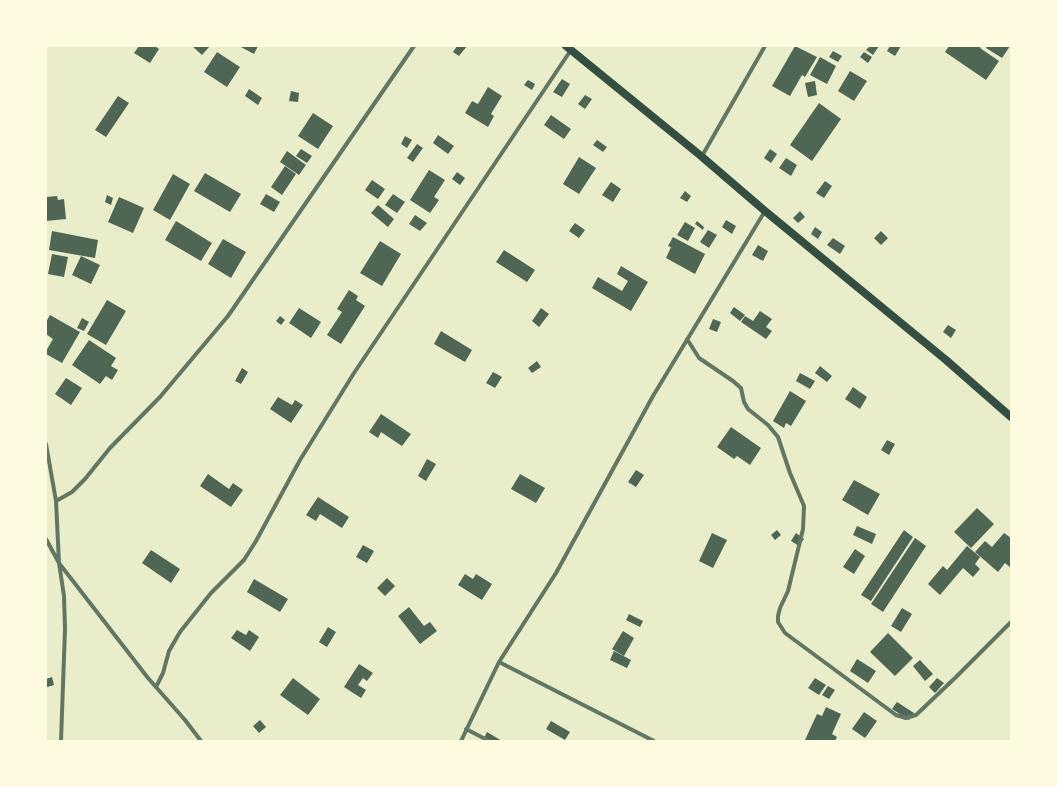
<!DOCTYPE html>
<html>
<head>
<meta charset="utf-8">
<style>
	body { margin:0 }
	#map { position:relative; width:1057px; height:787px; overflow:hidden; background:#e9edc9; font-family:Rubik,sans-serif }
	canvas { display:block }
	.frame { position:absolute; inset:0; border:47px solid #fefae0; pointer-events:none }
</style>
</head>
<body>
<div id="map">
<canvas width="1057" height="787"></canvas>
<div class="frame"></div>
</div>
<script>
const g = document.querySelector('canvas').getContext('2d');
g.lineJoin = 'round';
function fillPath(path, color) { g.fillStyle = color; g.fill(path, 'evenodd'); }
const poly = rows => new Path2D(rows.map(r => 'M' + r).join(''));
function strokePath(path, color, width, dash) { g.strokeStyle = color; g.lineWidth = width; g.lineCap = dash ? 'butt' : 'round'; g.setLineDash(dash || []); g.stroke(path); }
fillPath(poly([
	[139,46,155,46,159,49,150,63,134,53],
	[192,46,210,46,202,55],
	[239,46,258,46,254,54],
	[457,46,467,46,459,56,453,52],
	[795,46,817,57,805,77,802,75,790,96,772,86],
	[870,46,879,46,873,55,866,50],
	[890,46,901,46,895,56,887,51],
	[949,46,981,46,980,48,999,61,986,80,945,52],
	[987,46,1010,46,1002,58,986,48],
	[833,51,842,56,838,62,829,57],
	[217,52,240,67,227,87,204,72],
	[864,52,872,57,868,63,860,57],
	[820,57,836,66,827,84,810,75],
	[850,71,867,81,854,101,838,91],
	[562,79,570,84,562,97,553,92],
	[528,80,535,84,532,90,524,85],
	[815,81,817,95,808,97,805,83],
	[488,87,502,96,491,114,494,116,488,127,465,113,472,101,478,104],
	[249,89,262,98,258,105,245,96],
	[291,91,299,93,298,102,289,101],
	[585,95,592,99,585,109,578,104],
	[118,96,129,103,106,137,95,130],
	[819,103,841,119,812,161,790,145],
	[313,113,333,126,318,149,298,136],
	[551,115,571,129,564,139,544,125],
	[438,135,454,146,448,154,433,143],
	[405,136,412,140,407,148,401,144],
	[597,140,607,147,603,152,593,145],
	[417,144,423,148,413,162,407,158],
	[301,149,312,156,307,163,296,156],
	[770,149,777,154,771,163,764,158],
	[287,151,306,165,299,175,280,162],
	[579,157,596,168,579,194,563,184],
	[786,158,797,165,791,176,779,168],
	[285,166,296,174,282,195,271,187],
	[429,170,445,180,434,197,439,200,430,213,410,200],
	[457,172,465,178,460,185,452,179],
	[205,173,241,194,230,212,194,191],
	[173,174,190,184,170,220,153,210],
	[372,180,385,189,378,199,365,190],
	[825,181,832,186,824,198,816,193],
	[611,182,621,189,613,202,602,195],
	[685,191,691,196,687,202,680,198],
	[266,194,280,202,274,212,260,204],
	[393,194,405,202,397,213,385,205],
	[107,195,113,198,111,205,105,202],
	[57,196,58,200,64,199,66,219,46,221,46,197],
	[119,197,144,208,133,233,108,222],
	[378,205,394,219,388,227,371,213],
	[800,211,805,217,798,223,793,218],
	[415,215,427,223,420,231,409,224],
	[726,220,736,226,732,234,722,227],
	[176,221,212,243,201,261,165,240],
	[697,221,704,227,703,230,695,224],
	[685,222,695,228,688,241,677,235],
	[575,223,585,230,579,238,569,231],
	[815,227,822,232,818,239,811,234],
	[708,230,717,235,709,248,700,242],
	[52,231,98,240,95,258,49,250],
	[881,231,888,238,881,245,874,238],
	[673,237,705,254,695,274,666,258,671,247,668,246],
	[833,238,845,246,840,254,827,245],
	[223,239,246,252,231,278,208,264],
	[380,241,401,254,382,286,360,273],
	[758,245,768,251,763,261,752,255],
	[504,250,535,270,527,282,496,262],
	[52,254,68,257,64,277,48,274],
	[81,256,100,265,91,284,72,275],
	[621,266,648,282,631,311,592,288,598,277,622,291,628,281,617,274],
	[349,290,358,296,356,300,365,306,341,344,327,335,342,312,337,309],
	[107,300,126,311,106,345,87,334],
	[734,307,745,315,740,321,730,313],
	[299,308,321,322,311,338,289,323],
	[541,308,549,314,539,327,532,321],
	[760,311,772,319,766,327,772,331,766,339,741,322,745,316,753,321],
	[50,315,80,332,62,363,46,354,46,351,53,339,46,334,46,322],
	[280,316,285,320,281,325,276,321],
	[82,318,89,322,84,331,77,328],
	[713,319,721,322,717,332,709,329],
	[948,325,956,330,951,338,943,332],
	[441,331,472,350,465,362,434,344],
	[89,340,116,358,111,366,118,370,112,380,106,376,100,384,72,365],
	[537,361,541,367,532,373,528,368],
	[820,366,832,376,827,382,815,373],
	[242,368,248,372,241,384,235,381],
	[493,372,502,377,495,388,486,383],
	[800,373,815,381,810,389,796,381],
	[66,378,82,388,71,405,55,394],
	[853,387,867,397,860,409,845,399],
	[790,391,806,401,791,426,786,423,784,428,773,421],
	[278,397,292,405,295,400,303,405,291,423,270,409],
	[381,414,411,434,402,446,381,432,378,438,369,432],
	[731,427,761,448,750,465,737,456,734,459,717,447],
	[887,440,895,444,889,455,881,450],
	[427,459,436,464,426,481,418,476],
	[636,470,644,475,636,487,628,482],
	[208,474,229,489,233,483,243,490,231,507,200,486],
	[520,474,545,488,536,503,511,489],
	[854,480,880,494,868,515,842,500],
	[318,497,349,517,342,528,320,514,316,521,306,515],
	[977,508,994,524,971,548,954,532],
	[857,526,876,534,872,544,853,535],
	[777,530,781,535,775,540,771,535],
	[904,530,913,537,871,601,861,595],
	[712,533,727,540,713,568,699,561],
	[796,533,804,539,799,546,791,541],
	[1004,533,1011,538,1011,568,1005,563,998,572,975,552,985,541,992,547],
	[915,538,926,546,883,612,871,604],
	[363,545,374,551,367,563,356,557],
	[967,546,980,557,975,564,980,569,973,577,963,568,940,595,928,584,943,566,947,570],
	[855,549,865,556,854,574,843,567],
	[151,550,180,569,171,583,142,563],
	[465,574,473,579,476,574,492,584,482,600,458,585],
	[387,578,395,586,385,596,377,588],
	[254,579,288,599,280,612,247,592],
	[409,607,424,626,430,622,437,631,420,644,398,616],
	[902,608,912,614,901,632,891,626],
	[629,614,643,621,640,627,626,620],
	[328,627,336,632,327,647,319,642],
	[237,630,246,635,249,630,259,637,250,651,231,638],
	[623,631,634,638,624,656,612,649],
	[888,633,913,658,895,676,870,652],
	[614,651,631,660,627,668,610,660],
	[857,659,876,671,868,683,850,671],
	[920,660,933,674,925,681,913,666],
	[359,664,373,673,367,681,363,678,358,685,366,690,361,698,344,687],
	[52,677,54,685,47,687,46,679],
	[293,678,320,699,308,715,280,695],
	[815,678,826,685,819,695,808,688],
	[937,678,944,683,935,693,929,687],
	[828,686,835,690,829,699,822,695],
	[897,702,914,713,909,720,892,709],
	[826,707,841,714,832,734,837,737,835,741,808,741,805,740,817,714,822,716],
	[864,712,877,721,865,738,852,729],
	[260,720,266,727,259,733,253,726],
	[551,721,570,732,565,740,546,729],
	[487,732,502,741,484,741,483,740]
]), '#4f6655');
strokePath(poly([
	[702,156,765,46],
	[687,339,699,358,733,381,741,388,744,402,748,409,768,425,778,437,790,473,804,506,803,529,788,591,780,608,778,616,778,622,785,633,896,715,906,718,916,715,955,678,1011,622],
	[46,444,56,501,59,563,64,596,65,629,61,741],
	[56,501,72,492,85,479,110,448,160,397,228,316,414,46],
	[46,539,59,563,148,678,185,720,201,741],
	[499,662,654,741],
	[156,687,163,673,169,651,180,632,211,593,244,560,256,541,300,460,354,373,571,50],
	[466,729,489,741],
	[461,741,499,662,556,573,653,396,765,211]
]), '#617663', 4);
strokePath(poly([
	[566,46,701,156,765,211,946,360,1011,417]
]), '#344e41', 8);
</script>
</body>
</html>
